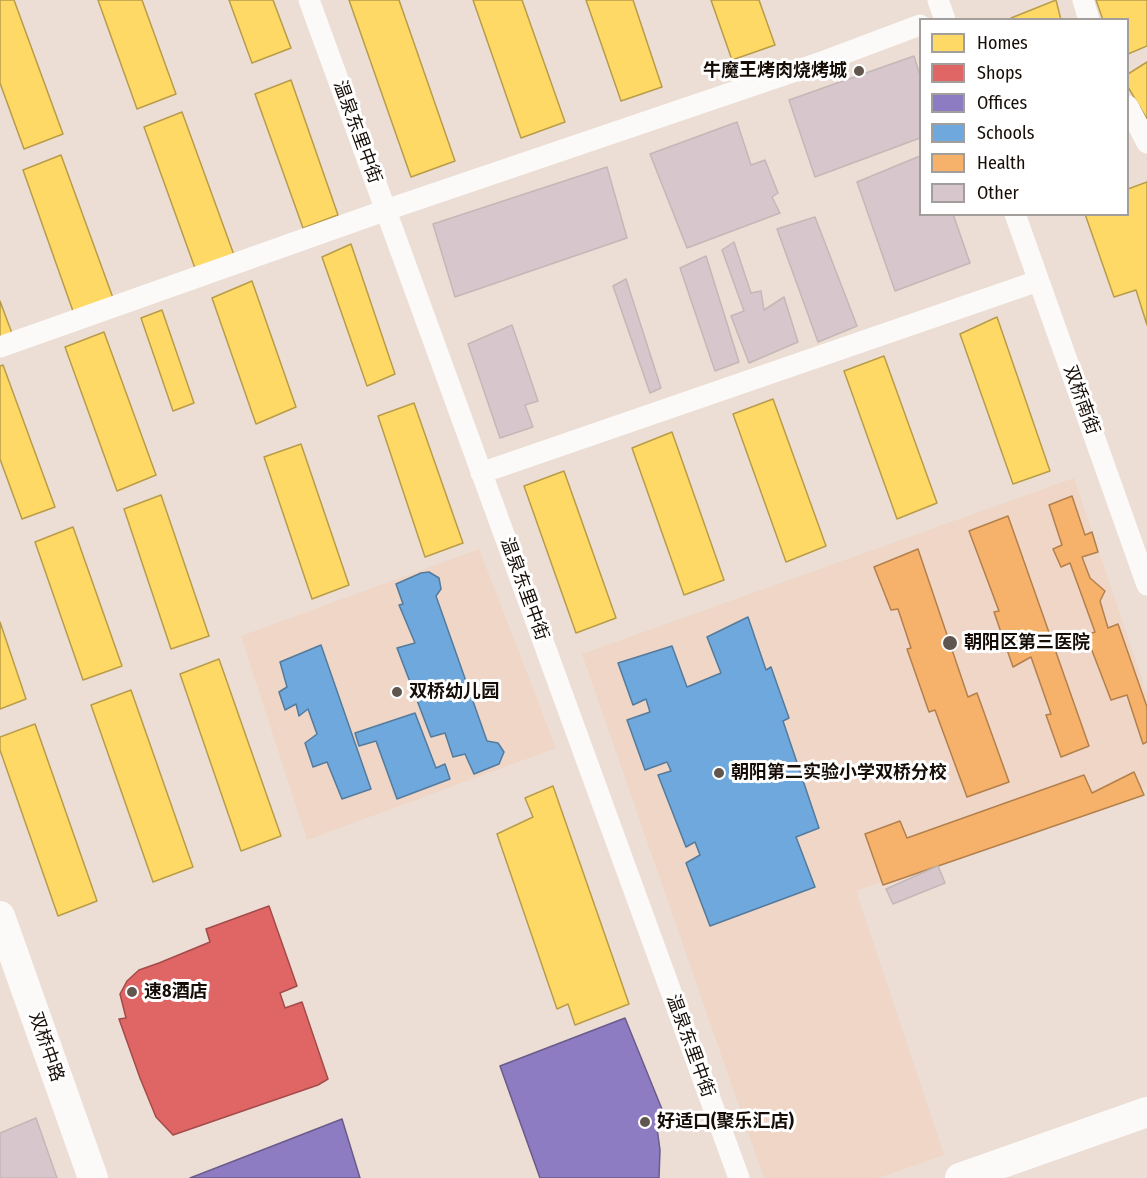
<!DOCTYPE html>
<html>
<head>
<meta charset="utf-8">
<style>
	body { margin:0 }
	#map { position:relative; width:1147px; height:1178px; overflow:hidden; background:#ecded4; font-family:"Fira Sans Condensed",sans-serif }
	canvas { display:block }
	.legend { position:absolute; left:919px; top:18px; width:210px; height:198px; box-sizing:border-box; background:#fff; border:2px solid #a29e9c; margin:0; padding:8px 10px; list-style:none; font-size:18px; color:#160d07 }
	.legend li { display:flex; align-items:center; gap:12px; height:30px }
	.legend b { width:30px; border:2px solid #a29e9c }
</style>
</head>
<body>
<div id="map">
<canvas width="1147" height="1178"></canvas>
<ul class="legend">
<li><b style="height:16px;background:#ffd966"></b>Homes</li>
<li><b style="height:16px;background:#e06666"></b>Shops</li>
<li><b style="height:16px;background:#8e7cc3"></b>Offices</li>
<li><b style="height:16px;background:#6fa8dc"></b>Schools</li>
<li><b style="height:16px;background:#f6b26b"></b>Health</li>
<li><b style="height:16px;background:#d8c6cd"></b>Other</li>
</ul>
</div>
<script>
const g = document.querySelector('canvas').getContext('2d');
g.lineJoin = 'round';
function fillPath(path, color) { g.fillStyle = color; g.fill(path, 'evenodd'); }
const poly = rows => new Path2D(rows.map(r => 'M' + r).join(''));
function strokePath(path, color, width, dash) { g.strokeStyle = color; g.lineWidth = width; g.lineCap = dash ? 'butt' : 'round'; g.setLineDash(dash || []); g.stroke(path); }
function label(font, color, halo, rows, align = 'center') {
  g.font = font + ' "Fira Sans Condensed","Noto Sans SC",sans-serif'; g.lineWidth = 6; g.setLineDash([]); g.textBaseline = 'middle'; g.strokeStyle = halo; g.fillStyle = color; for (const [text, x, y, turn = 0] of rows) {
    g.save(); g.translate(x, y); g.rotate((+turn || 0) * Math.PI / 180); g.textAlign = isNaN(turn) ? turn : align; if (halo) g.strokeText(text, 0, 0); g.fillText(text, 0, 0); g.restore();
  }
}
fillPath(poly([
	[1074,478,1147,694,1147,787,856,891,944,1155,878,1178,764,1178,582,654],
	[479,549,556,748,307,840,241,636]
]), '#efd6c6');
const homes = poly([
	[0,0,14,0,63,134,24,149,0,83,0,0],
	[98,0,142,0,176,94,137,109,98,0],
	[229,0,273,0,291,48,252,63,229,0],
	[349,0,399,0,455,161,411,177,349,0],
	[473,0,522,0,565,122,521,138,473,0],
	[586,0,633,0,662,87,621,101,586,0],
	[711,0,759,0,775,45,732,60,711,0],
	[1056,0,1061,20,1011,20,1011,18,1056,0],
	[1096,0,1147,0,1147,46,1128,54,1128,20,1103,20,1096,0],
	[1147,62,1147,119,1128,87,1128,74,1147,62],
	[291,80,338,215,303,228,255,94,291,80],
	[182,112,234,255,196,271,144,127,182,112],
	[61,155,113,298,74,314,23,170,61,155],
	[1147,182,1147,325,1136,290,1114,297,1085,214,1128,214,1128,189,1147,182],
	[351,244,395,374,367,386,322,257,351,244],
	[252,281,296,407,256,424,212,298,252,281],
	[0,301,13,336,0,342,0,301],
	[162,310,194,403,173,411,141,318,162,310],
	[997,317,1050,471,1013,484,960,334,997,317],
	[104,332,156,475,117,491,65,347,104,332],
	[884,356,937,503,897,519,844,371,884,356],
	[3,365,55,507,22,519,0,459,0,366,3,365],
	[773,399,826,546,786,562,733,414,773,399],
	[414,403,463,543,425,557,378,416,414,403],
	[672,432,724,580,684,595,632,448,672,432],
	[301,444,349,585,312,599,264,457,301,444],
	[564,471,616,618,576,633,524,486,564,471],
	[161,495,209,636,171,649,124,509,161,495],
	[73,527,122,666,83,680,35,542,73,527],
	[0,622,26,699,0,709,0,622],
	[219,659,281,836,241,851,180,674,219,659],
	[131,690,193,867,153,882,91,705,131,690],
	[35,724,97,901,58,916,0,750,0,737,35,724],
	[553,786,629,1004,575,1025,568,1004,557,1009,497,834,533,817,525,798,553,786]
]);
fillPath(homes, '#ffd966');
strokePath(homes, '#b99c4a', 1.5);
const shops = poly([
	[269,906,297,986,280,993,285,1008,302,1002,328,1079,318,1085,173,1135,156,1117,140,1078,119,1019,126,1018,120,994,127,981,139,970,159,963,210,942,206,929,269,906]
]);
fillPath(shops, '#e06666');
strokePath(shops, '#a34b4a', 1.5);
const offices = poly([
	[625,1018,668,1124,657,1128,660,1150,659,1178,540,1178,500,1066,625,1018],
	[342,1119,360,1178,190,1178,270,1147,342,1119]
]);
fillPath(offices, '#8e7cc3');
strokePath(offices, '#6a5b8b', 1.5);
const schools = poly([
	[429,572,439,578,441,589,436,596,487,741,498,743,504,752,499,764,474,774,465,754,453,757,445,733,431,737,397,648,415,643,399,605,403,604,396,584,421,573,429,572],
	[748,617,766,670,771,667,789,718,783,721,819,828,796,837,815,887,710,926,686,863,700,855,695,842,686,847,658,775,671,771,667,762,645,770,627,720,650,712,646,699,633,705,618,663,672,646,687,687,721,673,707,637,748,617],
	[321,645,371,789,342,799,327,762,313,767,305,743,317,734,308,709,299,716,296,704,285,710,279,692,287,687,280,662,321,645],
	[415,713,436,768,445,764,450,779,397,799,376,741,359,746,355,733,415,713]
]);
fillPath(schools, '#6fa8dc');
strokePath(schools, '#547a9c', 1.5);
const health = poly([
	[1072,496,1085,535,1092,532,1098,552,1082,557,1090,578,1105,591,1100,601,1108,628,1118,624,1147,707,1147,742,1143,744,1127,695,1111,700,1086,635,1095,632,1070,563,1061,567,1053,549,1062,545,1049,505,1072,496],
	[1008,516,1089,746,1061,757,1046,715,1051,714,1031,657,1013,667,994,612,999,611,969,531,1008,516],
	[918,549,968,697,977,693,1009,782,967,797,935,710,929,712,907,649,911,648,898,609,891,610,874,567,918,549],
	[1134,772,1144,795,883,885,865,834,900,821,907,838,1084,775,1092,793,1134,772]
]);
fillPath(health, '#f6b26b');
strokePath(health, '#b3804d', 1.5);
const building = poly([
	[914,56,920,76,920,138,815,177,789,100,914,56],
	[737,122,751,165,765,160,778,193,772,197,780,213,687,248,650,154,737,122],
	[920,156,920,214,953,214,970,263,895,291,857,182,920,156],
	[607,167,627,238,455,297,433,224,607,167],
	[815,217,857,326,818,342,777,229,815,217],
	[734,242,751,293,761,291,764,310,784,297,798,342,749,363,731,316,744,311,722,250,734,242],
	[706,256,739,362,715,371,680,268,706,256],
	[626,279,661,388,650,393,613,286,626,279],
	[512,325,538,401,525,405,533,427,500,438,468,344,512,325],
	[938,866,945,883,893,904,886,889,938,866],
	[36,1118,57,1178,0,1178,0,1133,36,1118]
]);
fillPath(building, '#d8c6cd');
strokePath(building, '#c3b8b7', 1.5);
strokePath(poly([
	[309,0,739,1178],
	[938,0,945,20],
	[1083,0,1089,20],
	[1128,106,1147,143],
	[1015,214,1147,585],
	[0,347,392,208,819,63,920,25],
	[481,473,1038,281]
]), '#fcfaf9', 21);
strokePath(poly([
	[0,916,93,1178],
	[960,1178,1147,1112]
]), '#fcfaf9', 30);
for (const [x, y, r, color] of [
	[859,71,6,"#61564f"],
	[950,643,8,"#61564f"],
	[397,692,6,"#61564f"],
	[719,773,6,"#61564f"],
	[132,992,6,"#61564f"],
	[645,1122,6,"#61564f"]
]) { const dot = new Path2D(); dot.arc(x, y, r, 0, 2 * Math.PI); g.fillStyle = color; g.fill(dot); strokePath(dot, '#fff', 2); }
label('bold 18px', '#160d07', '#fff', [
	["牛魔王烤肉烧烤城",847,71,"right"],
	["朝阳区第三医院",964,643],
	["双桥幼儿园",409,692],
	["朝阳第二实验小学双桥分校",731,773],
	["速8酒店",144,992],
	["好适口(聚乐汇店)",657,1122]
], 'left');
label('18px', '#160d07', '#fff', [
	["温泉东里中街",357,132,70],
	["双桥南街",1081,400,70],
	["温泉东里中街",524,589,70],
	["温泉东里中街",690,1046,70],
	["双桥中路",46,1047,71]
]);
</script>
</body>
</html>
